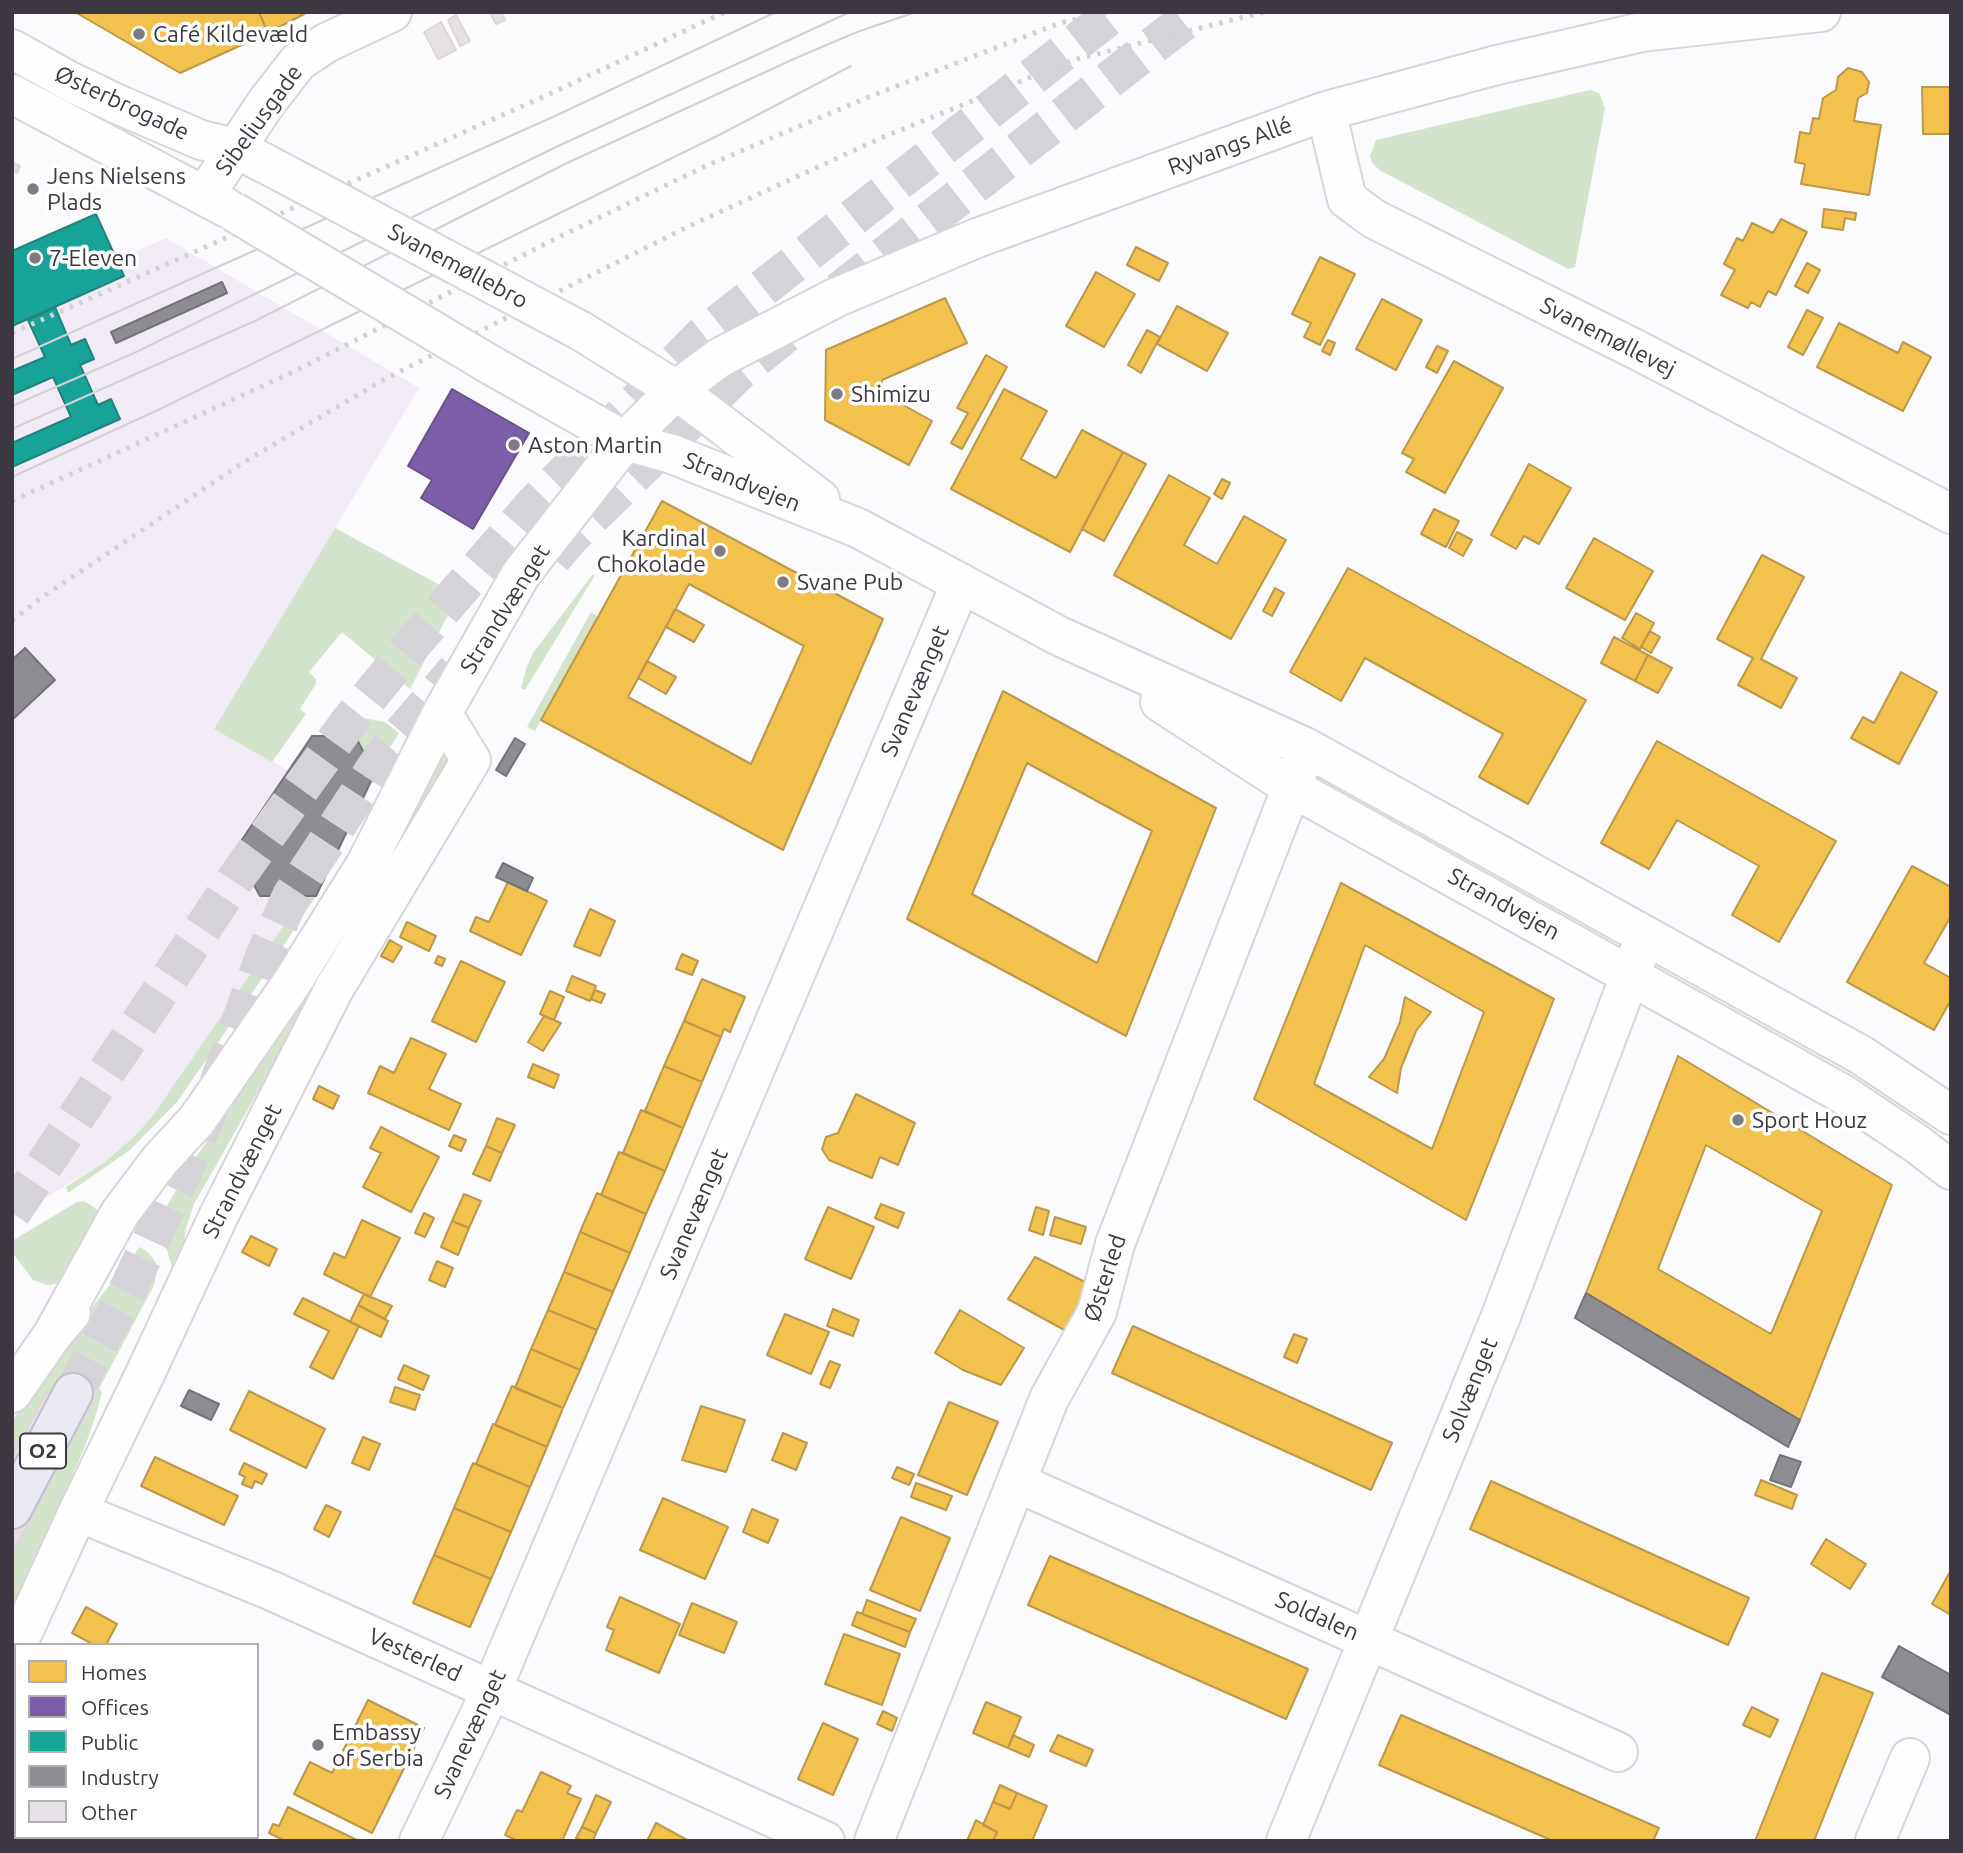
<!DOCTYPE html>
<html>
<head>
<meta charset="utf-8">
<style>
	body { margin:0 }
	#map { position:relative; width:1963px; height:1853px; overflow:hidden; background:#fbfafd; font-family:Ubuntu,sans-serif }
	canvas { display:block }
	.frame { position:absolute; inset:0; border:14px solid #3c3741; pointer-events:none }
	.legend { position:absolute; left:14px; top:1643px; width:245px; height:196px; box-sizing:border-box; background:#fff; border:2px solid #b1afb3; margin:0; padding:9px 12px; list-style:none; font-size:21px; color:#3c3741 }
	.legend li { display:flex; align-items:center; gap:14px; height:35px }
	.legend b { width:35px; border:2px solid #b1afb3 }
</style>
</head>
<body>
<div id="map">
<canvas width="1963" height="1853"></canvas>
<div class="frame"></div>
<ul class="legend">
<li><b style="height:19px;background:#f2c14e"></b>Homes</li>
<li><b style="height:19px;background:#7b5ea7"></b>Offices</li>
<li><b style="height:19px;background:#17a398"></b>Public</li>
<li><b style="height:19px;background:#8d8d92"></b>Industry</li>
<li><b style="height:19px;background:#e7e1e5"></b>Other</li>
</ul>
</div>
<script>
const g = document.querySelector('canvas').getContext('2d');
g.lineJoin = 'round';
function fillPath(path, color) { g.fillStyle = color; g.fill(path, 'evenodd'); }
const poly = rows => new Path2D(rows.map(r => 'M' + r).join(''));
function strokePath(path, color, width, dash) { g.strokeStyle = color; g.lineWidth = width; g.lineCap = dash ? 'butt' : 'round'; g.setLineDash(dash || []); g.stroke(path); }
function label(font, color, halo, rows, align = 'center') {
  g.font = font + ' Ubuntu,sans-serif'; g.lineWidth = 7; g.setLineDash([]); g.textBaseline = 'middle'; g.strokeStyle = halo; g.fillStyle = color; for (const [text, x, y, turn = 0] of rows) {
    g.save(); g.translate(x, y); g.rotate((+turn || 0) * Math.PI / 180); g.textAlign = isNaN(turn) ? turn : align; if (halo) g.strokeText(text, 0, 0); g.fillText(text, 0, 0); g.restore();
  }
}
fillPath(poly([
	[166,238,419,388,214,729,289,771,355,736,375,773,316,896,154,1114,136,1135,106,1161,12,1218,12,306]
]), '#f0ebf4');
fillPath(poly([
	[1590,90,1599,93,1605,108,1575,267,1568,269,1379,170,1372,162,1370,156,1376,140],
	[335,528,458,595,410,689,342,632,309,672,316,679,316,684,300,709,306,714,272,762,214,729],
	[593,574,595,575,525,690,521,688,527,666,533,653],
	[591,612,598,617,535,731,527,727],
	[358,717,385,722,399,733,375,773,355,736,348,736],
	[444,752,454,762,340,948,194,1204,186,1228,182,1260,173,1271,167,1250,151,1233,190,1166,324,970,415,800],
	[304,896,316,896,263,977,177,1102,130,1150,68,1193,66,1187,106,1161,136,1135,154,1114],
	[84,1201,107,1216,61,1283,47,1285,33,1280,12,1252,12,1241,77,1202],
	[140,1247,150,1254,156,1263,157,1270,154,1285,99,1389,102,1392,95,1418,84,1449,12,1608,12,1554,99,1390,46,1394,12,1457,12,1421,85,1316]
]), '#d4e3cc');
const homes = poly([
	[75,12,259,12,268,33,180,73,75,12],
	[259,12,308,12,268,33,259,12],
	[1848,68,1862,72,1869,82,1867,93,1858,98,1854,121,1881,125,1869,195,1801,184,1805,164,1795,162,1800,132,1810,134,1813,118,1819,119,1823,98,1836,90,1838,77,1848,68],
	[1922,87,1951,87,1951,134,1923,134,1922,87],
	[1824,209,1856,213,1855,220,1845,218,1843,230,1822,227,1824,209],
	[1781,219,1807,232,1776,295,1768,291,1760,307,1751,302,1748,308,1721,295,1735,270,1724,264,1737,238,1743,241,1752,223,1773,233,1781,219],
	[1136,247,1168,263,1159,281,1127,265,1136,247],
	[1320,257,1355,274,1320,345,1304,337,1311,323,1292,314,1320,257],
	[1807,263,1820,270,1808,293,1795,286,1807,263],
	[1096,272,1135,294,1104,347,1066,326,1096,272],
	[945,298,967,343,882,380,882,393,932,421,909,465,825,420,826,350,945,298],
	[1382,299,1422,320,1396,370,1356,349,1382,299],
	[1177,306,1228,333,1207,371,1157,344,1177,306],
	[1807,310,1823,318,1803,355,1788,347,1807,310],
	[1839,323,1898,353,1903,342,1931,357,1903,411,1817,367,1839,323],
	[1147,330,1160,337,1141,373,1128,365,1147,330],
	[1328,340,1335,343,1330,355,1322,351,1328,340],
	[1437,346,1448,351,1437,373,1426,367,1437,346],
	[986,355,1007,367,962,449,951,443,968,413,957,408,986,355],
	[1454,361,1503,388,1445,493,1406,472,1414,459,1402,453,1454,361],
	[1004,389,1047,411,1021,459,1056,478,1082,430,1123,452,1070,552,951,489,1004,389],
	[1123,452,1146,464,1104,541,1082,529,1123,452],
	[1529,464,1571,488,1539,544,1524,536,1516,549,1491,535,1529,464],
	[1169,475,1210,498,1184,545,1217,564,1244,516,1286,540,1231,639,1114,575,1169,475],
	[1222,479,1230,483,1222,499,1214,494,1222,479],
	[662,501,883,619,783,850,541,720,662,501],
	[689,584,804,646,751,764,628,697,689,584],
	[1434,509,1459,521,1446,547,1421,534,1434,509],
	[1457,532,1472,540,1463,556,1449,548,1457,532],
	[1594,538,1653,571,1625,620,1566,588,1594,538],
	[1762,555,1804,577,1761,659,1797,678,1781,708,1738,685,1753,658,1717,639,1762,555],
	[1348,568,1586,700,1528,804,1479,777,1503,734,1365,658,1341,701,1290,672,1348,568],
	[1275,588,1284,593,1272,616,1263,611,1275,588],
	[675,609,704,625,694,642,666,627,675,609],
	[1636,613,1654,623,1640,649,1622,638,1636,613],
	[1650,631,1660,637,1651,653,1641,647,1650,631],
	[1614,637,1648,655,1635,681,1601,663,1614,637],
	[1648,655,1672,668,1658,693,1635,681,1648,655],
	[647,661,676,677,666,694,638,678,647,661],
	[1901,672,1937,692,1899,764,1851,738,1863,717,1874,723,1901,672],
	[1003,691,1216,808,1126,1036,907,919,1003,691],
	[1027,763,1152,831,1097,963,972,894,1027,763],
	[1657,741,1836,841,1779,942,1732,915,1759,866,1677,820,1649,869,1601,843,1657,741],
	[1912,866,1951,887,1951,916,1924,963,1951,978,1951,1000,1934,1030,1847,982,1912,866],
	[508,882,547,901,521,955,470,931,476,917,489,922,508,882],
	[1341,883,1554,999,1466,1220,1254,1099,1341,883],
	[1365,945,1484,1012,1432,1149,1314,1084,1365,945],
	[590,909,615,921,600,956,574,946,590,909],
	[407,922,436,936,429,951,400,937,407,922],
	[390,940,402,947,393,962,381,956,390,940],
	[682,954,698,961,692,975,676,969,682,954],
	[438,956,445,959,442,966,435,963,438,956],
	[461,961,505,982,476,1042,432,1021,461,961],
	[572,976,596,986,590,1001,566,991,572,976],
	[702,979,745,997,730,1032,724,1029,721,1037,684,1021,702,979],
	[595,990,605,994,601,1003,591,999,595,990],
	[550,991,564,997,554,1020,540,1014,550,991],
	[1405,997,1431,1012,1416,1031,1401,1068,1397,1093,1369,1077,1384,1059,1400,1022,1405,997],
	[544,1016,561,1023,543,1051,528,1042,544,1016],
	[684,1021,721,1037,702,1082,664,1066,684,1021],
	[411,1038,446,1054,429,1089,461,1104,449,1130,368,1093,380,1066,394,1073,411,1038],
	[1678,1056,1892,1185,1800,1420,1586,1293,1678,1056],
	[1706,1145,1822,1211,1771,1334,1658,1269,1706,1145],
	[533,1064,559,1075,554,1088,528,1077,533,1064],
	[664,1066,702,1082,683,1128,645,1111,664,1066],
	[319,1086,339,1096,333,1109,313,1099,319,1086],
	[856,1094,915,1123,898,1165,880,1157,872,1178,829,1160,822,1149,826,1137,838,1133,856,1094],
	[641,1110,683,1128,665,1171,623,1153,641,1110],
	[497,1118,515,1125,502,1153,486,1146,497,1118],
	[381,1127,439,1157,411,1212,363,1187,381,1153,370,1148,381,1127],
	[454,1135,466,1140,461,1151,449,1146,454,1135],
	[486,1146,502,1153,490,1181,473,1174,486,1146],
	[619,1152,665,1171,646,1214,601,1195,619,1152],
	[597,1193,646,1214,630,1253,580,1232,597,1193],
	[464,1194,481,1201,469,1228,452,1221,464,1194],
	[881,1204,904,1213,898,1228,875,1218,881,1204],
	[828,1207,874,1227,851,1279,805,1259,828,1207],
	[1036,1207,1049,1211,1043,1235,1029,1230,1036,1207],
	[424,1213,434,1218,425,1237,415,1233,424,1213],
	[1055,1217,1086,1227,1081,1244,1050,1235,1055,1217],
	[362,1220,400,1238,370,1297,324,1274,334,1253,345,1258,362,1220],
	[452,1221,469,1228,458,1255,441,1247,452,1221],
	[580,1232,630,1253,613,1292,564,1272,580,1232],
	[251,1236,277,1249,269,1266,242,1252,251,1236],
	[1035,1257,1091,1285,1066,1331,1008,1299,1035,1257],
	[437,1261,453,1268,445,1287,429,1280,437,1261],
	[564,1272,613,1292,597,1330,548,1310,564,1272],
	[364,1294,392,1306,385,1319,358,1305,364,1294],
	[303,1298,359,1326,333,1379,310,1367,329,1331,294,1314,303,1298],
	[358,1305,388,1321,381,1337,350,1322,358,1305],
	[833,1309,859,1320,853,1336,827,1326,833,1309],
	[548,1310,597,1330,580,1370,531,1349,548,1310],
	[960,1310,1024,1348,1001,1385,963,1370,935,1353,960,1310],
	[785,1314,829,1332,811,1374,767,1355,785,1314],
	[1133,1326,1392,1443,1371,1490,1112,1373,1133,1326],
	[1294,1334,1307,1339,1297,1363,1284,1357,1294,1334],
	[531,1349,580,1370,563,1408,515,1388,531,1349],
	[830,1361,840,1365,830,1388,820,1384,830,1361],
	[404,1365,429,1376,423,1390,398,1379,404,1365],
	[512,1386,563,1408,547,1447,495,1425,512,1386],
	[395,1387,420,1395,415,1410,390,1402,395,1387],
	[249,1391,325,1429,306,1468,230,1430,249,1391],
	[949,1402,998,1422,967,1495,918,1475,949,1402],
	[701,1406,745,1420,726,1472,682,1460,701,1406],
	[493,1424,547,1447,530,1487,476,1464,493,1424],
	[783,1433,807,1443,796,1470,772,1460,783,1433],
	[363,1437,380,1444,369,1470,352,1463,363,1437],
	[155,1457,238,1496,224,1525,141,1486,155,1457],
	[244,1463,267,1474,262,1484,255,1481,252,1488,242,1484,245,1477,239,1474,244,1463],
	[473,1463,530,1487,511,1532,454,1508,473,1463],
	[897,1467,914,1474,909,1485,892,1478,897,1467],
	[1761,1480,1797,1495,1792,1509,1755,1495,1761,1480],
	[1491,1481,1749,1598,1728,1645,1470,1529,1491,1481],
	[916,1483,952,1496,946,1510,911,1497,916,1483],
	[663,1498,728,1527,705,1579,640,1550,663,1498],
	[326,1505,341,1512,329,1537,314,1529,326,1505],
	[454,1508,511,1532,491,1579,434,1555,454,1508],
	[752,1509,778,1520,768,1543,743,1532,752,1509],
	[901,1517,950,1538,920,1611,870,1590,901,1517],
	[1826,1539,1866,1564,1850,1589,1811,1564,1826,1539],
	[434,1555,491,1579,470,1627,413,1603,434,1555],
	[1050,1556,1308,1669,1286,1719,1028,1605,1050,1556],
	[1951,1570,1951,1615,1932,1604,1951,1570],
	[620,1597,680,1624,659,1673,606,1650,614,1630,607,1627,620,1597],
	[867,1600,916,1619,910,1632,862,1614,867,1600],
	[692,1603,737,1622,724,1653,679,1635,692,1603],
	[86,1607,117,1624,106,1645,94,1645,72,1633,86,1607],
	[857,1612,910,1632,905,1647,852,1625,857,1612],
	[844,1634,900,1654,882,1705,825,1684,844,1634],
	[1822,1673,1873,1693,1814,1841,1755,1841,1822,1673],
	[368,1700,424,1728,372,1833,294,1794,310,1762,332,1773,368,1700],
	[986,1702,1021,1717,1008,1748,973,1733,986,1702],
	[1752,1707,1778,1720,1770,1737,1743,1725,1752,1707],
	[883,1711,897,1718,892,1731,877,1724,883,1711],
	[1401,1715,1659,1828,1653,1841,1553,1841,1379,1765,1401,1715],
	[823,1723,858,1739,833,1795,798,1779,823,1723],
	[1013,1735,1034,1745,1029,1757,1008,1748,1013,1735],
	[1058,1735,1093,1750,1086,1766,1050,1751,1058,1735],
	[541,1772,571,1786,567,1793,581,1799,562,1841,518,1841,505,1835,517,1810,522,1812,541,1772],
	[1000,1785,1017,1793,1010,1809,993,1802,1000,1785],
	[1017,1793,1047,1806,1032,1841,993,1841,997,1832,983,1825,993,1802,1010,1809,1017,1793],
	[596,1795,611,1802,596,1833,582,1827,596,1795],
	[288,1807,357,1840,357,1841,285,1841,269,1833,273,1824,279,1826,288,1807],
	[976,1820,997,1832,993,1841,967,1841,976,1820],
	[656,1823,689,1841,647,1841,656,1823],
	[582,1827,596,1833,593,1841,583,1841,576,1838,582,1827]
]);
fillPath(homes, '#f2c14e');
strokePath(homes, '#bb984a', 2);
const offices = poly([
	[452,389,529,433,473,529,421,498,432,480,408,466,452,389]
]);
fillPath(offices, '#7b5ea7');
strokePath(offices, '#685288', 2);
const public = poly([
	[96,214,124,276,12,326,12,251,96,214],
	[55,307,71,345,85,339,94,359,80,365,98,405,111,399,120,419,12,467,12,443,71,417,53,377,12,395,12,371,45,357,28,320,55,307]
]);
fillPath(public, '#17a398');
strokePath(public, '#22837e', 2);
const industry = poly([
	[222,282,227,293,116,343,111,332,222,282],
	[25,648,55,680,12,720,12,660,25,648],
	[312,736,355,736,375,773,316,896,260,896,235,850,312,736],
	[515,738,525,744,506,776,496,770,515,738],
	[503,863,533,878,527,891,496,877,503,863],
	[1586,1293,1800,1420,1788,1447,1575,1318,1586,1293],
	[189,1390,219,1404,211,1420,181,1406,189,1390],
	[1780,1455,1801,1462,1791,1487,1770,1480,1780,1455],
	[1899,1646,1951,1675,1951,1715,1882,1677,1899,1646]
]);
fillPath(industry, '#8d8d92');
strokePath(industry, '#75737a', 2);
const building = poly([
	[490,12,501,12,505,20,496,24,490,12],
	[456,15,470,41,460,46,448,20,456,15],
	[441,22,456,50,438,59,424,32,441,22],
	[12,162,20,166,17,173,12,170,12,162],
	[99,1390,12,1554,12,1457,46,1394,99,1390]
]);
fillPath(building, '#e7e1e5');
strokePath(building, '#ddd7db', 2);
strokePath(poly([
	[839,291,1196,12],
	[553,558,570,538,739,372,787,333],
	[12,1213,241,871,348,723,405,653,534,504,702,336,1115,12],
	[73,1393,128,1289,183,1172,206,1117,263,959,291,896,385,753,456,670]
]), '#d5d3d7', 38, [38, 19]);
const minor = poly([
	[12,49,71,82,117,104,201,140,235,148,266,164],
	[12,94,227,208],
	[1326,111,1347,199,1374,219,1639,351,1951,514],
	[205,195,266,103,298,62,326,43,392,12],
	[581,331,676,390,820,499],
	[489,364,625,441,672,454,858,528,1059,636,1307,748,1861,1055,1951,1115],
	[1160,702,1291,787,1841,1093,1917,1144,1951,1170],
	[53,1334,120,1213,160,1160,197,1120,291,984,366,864,442,713,521,574,625,441,676,390,719,358,835,298,977,238,1326,111,1497,65,1642,32,1821,12],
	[12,1393,53,1334,71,1313],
	[1016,1482,1618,1752],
	[78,1512,270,1590,825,1841],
	[17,1645,78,1512,145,1374,219,1215,334,989,471,760,442,713],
	[419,1841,492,1689,961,583],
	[874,1841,1049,1399,1097,1312,1115,1244,1307,748],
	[1286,1841,1501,1316,1639,952],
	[1875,1841,1910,1758]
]);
const highway = poly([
	[12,1509,73,1393]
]);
strokePath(minor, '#d8d5db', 42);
strokePath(highway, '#c1c1cb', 42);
strokePath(minor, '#fefeff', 38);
strokePath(highway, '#e8e9f1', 38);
strokePath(poly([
	[12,359,555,116,776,12],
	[12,406,132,354,556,147,850,12],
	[12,429,255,321,567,163,796,58,857,32,916,12],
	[12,477,158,410,721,134,851,66]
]), '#d3d2d3', 2);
strokePath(poly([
	[12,333,543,97,725,12],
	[12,501,293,372,559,237,708,165,871,96,1060,23,1107,12],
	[12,621,41,598,244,462,383,380,687,227,881,138,1073,60,1264,12]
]), '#d3d2d3', 5, [3.5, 7]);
const minorBridge = poly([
	[266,164,581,331],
	[234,212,489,364]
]);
strokePath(minorBridge, '#d8d5db', 42, []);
strokePath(minorBridge, '#fefeff', 38);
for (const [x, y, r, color] of [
	[139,34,7,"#7f7b83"],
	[33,189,7,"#7f7b83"],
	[35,258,7,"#7f7b83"],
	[837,394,7,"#7f7b83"],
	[514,445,7,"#7f7b83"],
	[720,551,7,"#7f7b83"],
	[783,582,7,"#7f7b83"],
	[1738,1120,7,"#7f7b83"],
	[318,1745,7,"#7f7b83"]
]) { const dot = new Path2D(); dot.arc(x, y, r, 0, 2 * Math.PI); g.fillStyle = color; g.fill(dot); strokePath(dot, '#fff', 2.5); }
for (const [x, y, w] of [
	[43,1451,46]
]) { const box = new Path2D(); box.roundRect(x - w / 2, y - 17.5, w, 35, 5); g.fillStyle = '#fff'; g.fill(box); strokePath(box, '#3c3741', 2); }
label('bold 21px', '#3c3741', null, [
	["O2",43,1451]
]);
label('23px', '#3c3741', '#fff', [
	["Café Kildevæld",153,34],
	["Jens Nielsens",47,176],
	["Plads",47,202],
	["7-Eleven",49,258],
	["Shimizu",851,394],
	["Aston Martin",528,445],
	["Kardinal",706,538,"right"],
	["Chokolade",706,564,"right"],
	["Svane Pub",797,582],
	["Sport Houz",1752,1120],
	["Embassy",332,1732],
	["of Serbia",332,1758]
], 'left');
label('23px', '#3c3741', '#fff', [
	["Østerbrogade",122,103,25],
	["Sibeliusgade",259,120,-54],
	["Ryvangs Allé",1230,146,-20],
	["Svanemøllebro",458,266,28],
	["Svanemøllevej",1608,337,27],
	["Strandvejen",742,482,22],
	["Strandvænget",505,609,-58],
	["Svanevænget",915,691,-67],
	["Strandvejen",1504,904,29],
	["Strandvænget",242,1171,-63],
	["Svanevænget",694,1214,-67],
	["Østerled",1105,1278,-72],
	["Solvænget",1470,1390,-68],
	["Soldalen",1317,1616,24],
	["Vesterled",415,1655,24],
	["Svanevænget",470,1734,-65]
]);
</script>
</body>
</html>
